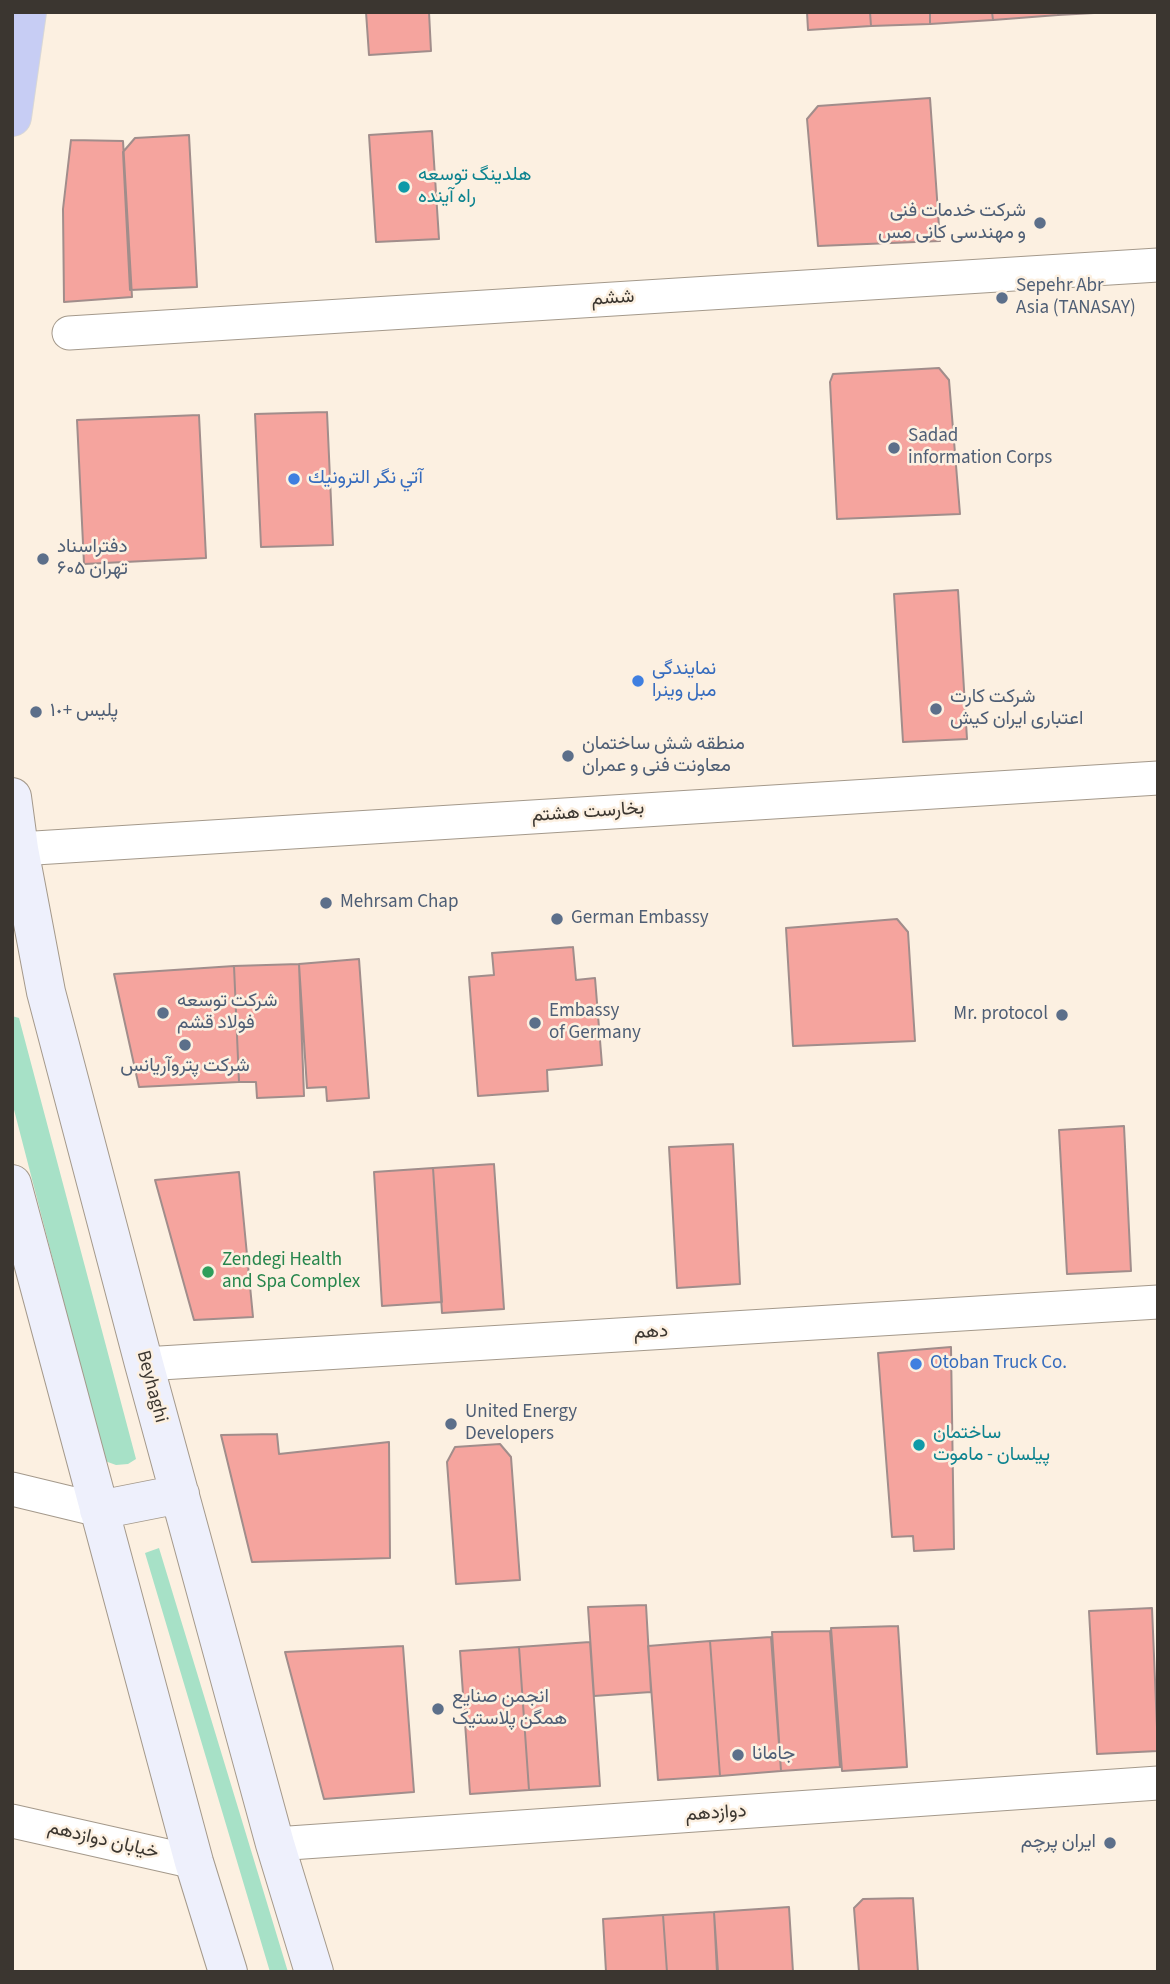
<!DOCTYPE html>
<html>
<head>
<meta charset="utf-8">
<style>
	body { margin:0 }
	#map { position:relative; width:1170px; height:1984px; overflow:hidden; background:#fcf0e1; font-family:"Source Sans 3",sans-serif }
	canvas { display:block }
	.frame { position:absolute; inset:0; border:14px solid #3b3630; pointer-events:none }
</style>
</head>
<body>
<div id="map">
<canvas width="1170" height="1984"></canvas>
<div class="frame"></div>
</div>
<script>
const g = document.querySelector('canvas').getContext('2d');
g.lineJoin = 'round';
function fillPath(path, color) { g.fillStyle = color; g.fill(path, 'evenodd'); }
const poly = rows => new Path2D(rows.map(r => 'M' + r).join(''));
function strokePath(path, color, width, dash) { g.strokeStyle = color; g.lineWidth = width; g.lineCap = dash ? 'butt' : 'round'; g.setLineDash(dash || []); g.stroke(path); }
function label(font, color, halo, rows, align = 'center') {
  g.font = font + ' "Source Sans 3",Vazirmatn,sans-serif'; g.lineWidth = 5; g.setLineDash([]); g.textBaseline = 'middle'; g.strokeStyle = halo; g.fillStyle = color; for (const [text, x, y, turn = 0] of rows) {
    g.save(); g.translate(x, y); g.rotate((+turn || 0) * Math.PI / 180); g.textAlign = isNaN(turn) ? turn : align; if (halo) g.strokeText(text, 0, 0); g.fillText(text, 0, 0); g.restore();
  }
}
fillPath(poly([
	[12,1016,19,1018,136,1459,128,1464,116,1465,105,1461,12,1102],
	[159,1548,288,1972,270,1972,145,1553]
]), '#a7e1c7');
const building = poly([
	[366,12,429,12,431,51,369,55,366,12],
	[807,12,870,12,871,26,808,30,807,12],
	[870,12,930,12,930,24,871,26,870,12],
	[930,12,992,12,993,20,930,24,930,12],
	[992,12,1058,12,1058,15,993,20,992,12],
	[1058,12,1112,12,1058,15,1058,12],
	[930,98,940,241,818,246,807,119,818,106,930,98],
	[432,131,439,239,376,242,369,135,432,131],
	[189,135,197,287,130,290,123,152,135,138,189,135],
	[71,140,123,141,132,297,64,302,63,209,71,140],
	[939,368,949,380,960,514,837,519,830,382,833,374,939,368],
	[327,412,333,545,261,547,255,414,327,412],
	[199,415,206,558,84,564,77,420,199,415],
	[958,590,967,739,903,742,894,594,958,590],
	[897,919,908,932,915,1041,793,1046,786,928,897,919],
	[573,947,576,980,595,978,602,1065,547,1070,548,1091,478,1096,469,977,494,975,492,953,573,947],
	[359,959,369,1098,327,1101,326,1087,307,1088,299,964,359,959],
	[299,964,304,1096,257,1098,256,1082,239,1082,234,966,299,964],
	[234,966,239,1082,139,1087,114,974,234,966],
	[1124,1126,1131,1271,1067,1274,1059,1130,1124,1126],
	[733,1144,740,1284,677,1288,669,1147,733,1144],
	[494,1164,504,1309,442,1313,433,1168,494,1164],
	[433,1168,442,1302,382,1306,374,1172,433,1168],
	[239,1172,253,1317,194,1320,155,1180,239,1172],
	[951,1347,954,1549,914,1551,913,1536,892,1537,878,1353,951,1347],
	[277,1434,279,1454,389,1442,390,1558,252,1562,221,1435,277,1434],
	[500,1444,511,1457,520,1580,456,1584,447,1462,455,1447,500,1444],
	[646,1605,651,1692,594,1696,588,1607,646,1605],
	[1152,1608,1158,1751,1097,1754,1089,1611,1152,1608],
	[898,1626,907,1767,842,1771,831,1628,898,1626],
	[830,1631,840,1767,781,1771,772,1632,830,1631],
	[771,1637,781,1771,720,1776,710,1641,771,1637],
	[710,1641,720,1776,658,1780,648,1646,710,1641],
	[590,1642,600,1786,529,1790,519,1647,590,1642],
	[403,1646,414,1792,324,1799,285,1652,403,1646],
	[519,1647,529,1790,470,1794,460,1651,519,1647],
	[913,1898,918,1972,859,1972,854,1908,863,1899,913,1898],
	[789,1907,793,1972,718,1972,714,1912,789,1907],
	[714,1912,717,1972,667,1972,663,1915,714,1912],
	[663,1915,667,1972,606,1972,603,1919,663,1915]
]);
fillPath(building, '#f5a49e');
strokePath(building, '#a18d8b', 2);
const street = poly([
	[69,333,1158,265],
	[19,849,1158,778],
	[144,1364,1158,1302],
	[12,1489,99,1510],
	[12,1821,194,1862],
	[275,1844,1158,1783]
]);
const secondary = poly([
	[12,797,19,849,46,992,144,1364,275,1844,314,1972],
	[12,1184,194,1862,228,1972],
	[99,1510,180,1494]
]);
const highway = poly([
	[12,117,27,12]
]);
strokePath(street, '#a4998b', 35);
strokePath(secondary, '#a4998b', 40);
strokePath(highway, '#d8d7d6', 40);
strokePath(street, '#fff', 33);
strokePath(secondary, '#eef0fc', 38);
strokePath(highway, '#c7cdf4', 38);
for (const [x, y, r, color] of [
	[404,187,7,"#0f9aa8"],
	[1040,223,7,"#5c6f8a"],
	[1002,298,7,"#5c6f8a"],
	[894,448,7,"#5c6f8a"],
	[294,479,7,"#3f7fe0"],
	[43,559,7,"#5c6f8a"],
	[638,681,7,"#3f7fe0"],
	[936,709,7,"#5c6f8a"],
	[36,712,7,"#5c6f8a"],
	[568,756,7,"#5c6f8a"],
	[326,903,7,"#5c6f8a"],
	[557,919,7,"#5c6f8a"],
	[163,1013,7,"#5c6f8a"],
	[1062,1015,7,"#5c6f8a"],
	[535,1023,7,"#5c6f8a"],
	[185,1045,7,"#5c6f8a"],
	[208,1272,7,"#2e9e5b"],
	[916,1364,7,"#3f7fe0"],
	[451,1424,7,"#5c6f8a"],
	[919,1445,7,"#0f9aa8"],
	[438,1709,7,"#5c6f8a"],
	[738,1755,7,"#5c6f8a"],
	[1110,1843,7,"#5c6f8a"]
]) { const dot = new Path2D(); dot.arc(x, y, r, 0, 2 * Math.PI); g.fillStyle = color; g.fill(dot); strokePath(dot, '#fcf0e1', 2.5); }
label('19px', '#0d838f', '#fcf0e1', [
	["هلدینگ توسعه",418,176],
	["راه آینده",418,198],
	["ساختمان",933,1434],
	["پیلسان - ماموت",933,1456]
], 'left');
label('19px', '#4e5e75', '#fcf0e1', [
	["شرکت خدمات فنی",1026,212,"right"],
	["و مهندسی کانی مس",1026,234,"right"],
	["Sepehr Abr",1016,287],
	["Asia (TANASAY)",1016,309],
	["Sadad",908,437],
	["information Corps",908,459],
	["دفتراسناد",57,548],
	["۶۰۵ تهران",57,570],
	["شرکت کارت",950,698],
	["اعتباری ایران کیش",950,720],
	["پلیس +۱٠",50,712],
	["منطقه شش ساختمان",582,745],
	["معاونت فنی و عمران",582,767],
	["Mehrsam Chap",340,903],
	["German Embassy",571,919],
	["شرکت توسعه",177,1002],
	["فولاد قشم",177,1024],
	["Embassy",549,1012],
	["of Germany",549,1034],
	["Mr. protocol",1048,1015,"right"],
	["شرکت پتروآریانس",185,1067,"center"],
	["United Energy",465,1413],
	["Developers",465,1435],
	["انجمن صنایع",452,1698],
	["همگن پلاستیک",452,1720],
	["جامانا",752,1755],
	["ایران پرچم",1096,1843,"right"]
], 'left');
label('19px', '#3b3630', '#fcf0e1', [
	["ششم",613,299,-4],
	["بخارست هشتم",588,813,-4],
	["دهم",651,1333,-3],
	["Beyhaghi",151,1387,75],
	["دوازدهم",716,1814,-4],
	["خیابان دوازدهم",103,1841,13]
]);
label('19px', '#366cbe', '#fcf0e1', [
	["آتي نگر الترونيك",308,479],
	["نمایندگی",652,670],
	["مبل وینرا",652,692],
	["Otoban Truck Co.",930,1364]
], 'left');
label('19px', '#27864d', '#fcf0e1', [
	["Zendegi Health",222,1261],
	["and Spa Complex",222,1283]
], 'left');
</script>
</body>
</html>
